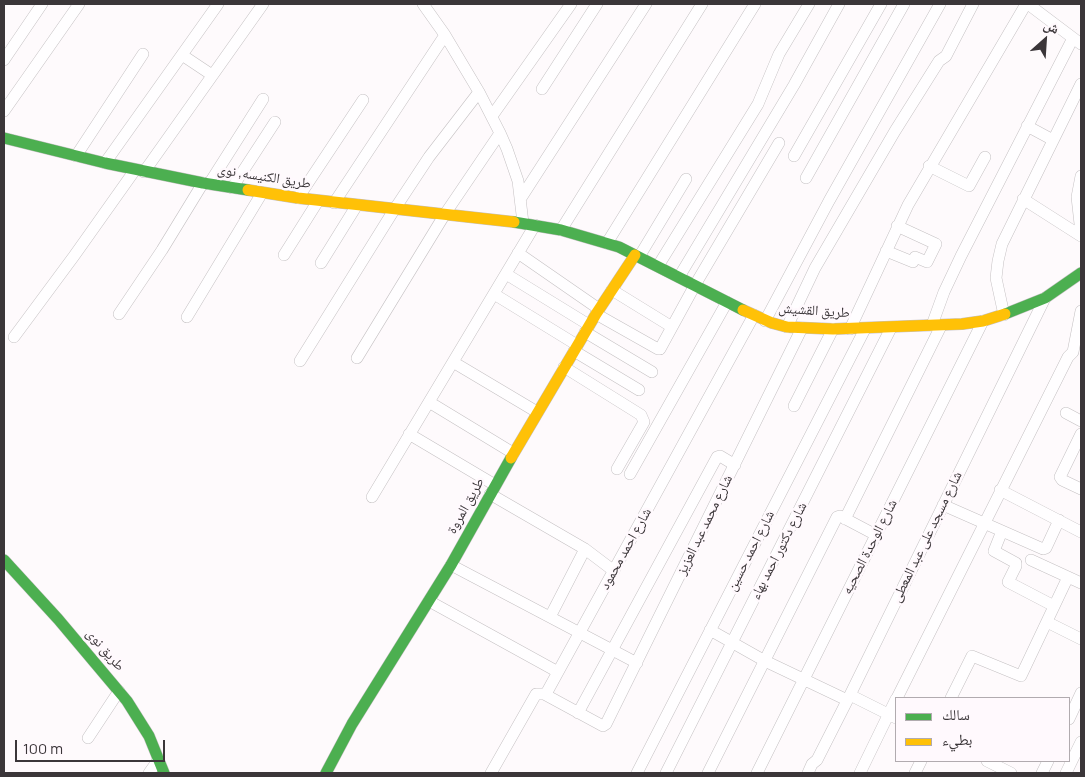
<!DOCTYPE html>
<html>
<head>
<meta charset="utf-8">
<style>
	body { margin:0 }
	#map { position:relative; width:1085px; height:777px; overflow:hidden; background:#fefafc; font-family:Manrope,"Noto Naskh Arabic",sans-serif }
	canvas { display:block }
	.frame { position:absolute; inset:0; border:5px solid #3b3639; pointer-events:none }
	.legend { position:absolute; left:895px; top:697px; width:175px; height:65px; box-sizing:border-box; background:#fff9fd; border:1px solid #b1abaf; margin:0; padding:6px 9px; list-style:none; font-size:15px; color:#3b3639 }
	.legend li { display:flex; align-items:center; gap:10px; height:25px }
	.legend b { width:25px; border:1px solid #b1abaf }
	.north { position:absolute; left:1020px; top:15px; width:50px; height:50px; -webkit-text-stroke:4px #fff9fd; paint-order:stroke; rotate:26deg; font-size:14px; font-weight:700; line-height:20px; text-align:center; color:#3b3639 }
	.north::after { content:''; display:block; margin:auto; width:18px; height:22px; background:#3b3639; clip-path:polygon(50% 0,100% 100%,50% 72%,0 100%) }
	.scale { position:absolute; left:15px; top:740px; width:150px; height:22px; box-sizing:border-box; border:2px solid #3b3639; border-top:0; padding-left:6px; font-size:15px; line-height:18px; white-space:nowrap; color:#3b3639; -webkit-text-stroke:4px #fff9fd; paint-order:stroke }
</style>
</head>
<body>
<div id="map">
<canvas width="1085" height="777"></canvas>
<div class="frame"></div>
<ul class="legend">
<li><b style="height:6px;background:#4caf50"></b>سالك</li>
<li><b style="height:6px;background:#ffc107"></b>بطيء</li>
</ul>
<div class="north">ش</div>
<div class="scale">100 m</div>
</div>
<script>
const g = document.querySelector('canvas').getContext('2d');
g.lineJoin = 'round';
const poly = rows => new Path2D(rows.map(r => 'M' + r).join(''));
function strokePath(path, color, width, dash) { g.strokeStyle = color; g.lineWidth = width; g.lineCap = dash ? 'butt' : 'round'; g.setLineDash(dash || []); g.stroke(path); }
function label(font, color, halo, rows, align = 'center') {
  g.font = font + ' Manrope,"Noto Naskh Arabic",sans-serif'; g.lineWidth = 5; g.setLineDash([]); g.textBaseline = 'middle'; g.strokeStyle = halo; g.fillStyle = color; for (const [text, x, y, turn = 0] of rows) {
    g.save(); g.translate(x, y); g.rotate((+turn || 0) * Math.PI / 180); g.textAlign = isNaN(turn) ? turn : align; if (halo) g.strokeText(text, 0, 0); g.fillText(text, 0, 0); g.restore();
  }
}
const street = poly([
	[423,4,445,35,479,92,500,133,507,149,518,181,523,223],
	[1028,4,1081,44],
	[182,55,212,75],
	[4,60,42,4],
	[542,89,597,4],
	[4,111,79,4],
	[492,116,571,4],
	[1027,126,1053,140],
	[76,156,143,54],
	[794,156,881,4],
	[105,163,218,4],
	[929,166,969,186,985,157],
	[144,172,263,4],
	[1081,176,1077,197,1081,233],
	[806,178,904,4],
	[209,184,263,99],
	[232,188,275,122],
	[298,198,363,100],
	[521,198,646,4],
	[1023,199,1081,236],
	[334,203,445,35],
	[561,230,702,4],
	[607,243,755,4],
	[886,251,913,262,915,257,927,262,936,244,897,226],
	[518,253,599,309],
	[284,255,318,201],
	[639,257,686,179],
	[321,263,357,205],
	[658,266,758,104,779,54,809,4],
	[506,274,589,325],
	[679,277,794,85,839,4],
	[612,290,672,327],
	[494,294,577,345],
	[119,314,162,250,203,183],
	[596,314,658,349,660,349,695,285,779,143],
	[1004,315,996,278,998,261,1002,244,1081,84],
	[187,317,262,193],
	[765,321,829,201,940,4],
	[932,325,944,292,961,256,1073,38],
	[787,327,815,268,895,131,939,61,946,56,973,4],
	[850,329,908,205,1026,4],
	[585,332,652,372],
	[14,337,74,256,135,170],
	[574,351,639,390],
	[357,358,445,214,500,133],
	[300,361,394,210,429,157,479,92],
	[453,362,537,412],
	[564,367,641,415,644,422,617,469],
	[429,402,513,453],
	[794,406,833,329],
	[1066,413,1081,421],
	[409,434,495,485],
	[1081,434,1060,477,1062,480,1081,489],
	[630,474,727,302],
	[1000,490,1081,532],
	[490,494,585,549,614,571],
	[372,497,535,225],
	[943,505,1043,549,1046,548,1059,520],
	[845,519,941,326],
	[1002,531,994,551,1016,563,1016,566,1008,582,1054,606],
	[1031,560,1081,583],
	[451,565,637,663],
	[429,601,558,672],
	[550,617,585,549],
	[1047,622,1081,639],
	[710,630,765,661,847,700],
	[544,694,603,726,606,724,802,328],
	[850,695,896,718],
	[897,698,1068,357,1073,352,1081,311],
	[951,698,972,656,1021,676,1068,577],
	[578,713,717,457,720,456,735,465],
	[1069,719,1081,693],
	[88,738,119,691],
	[987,761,1011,773],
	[149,773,159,759],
	[491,773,536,694,544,694,547,692,754,315],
	[637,773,865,329],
	[666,773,891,328],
	[708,773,837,517,840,516,876,535],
	[757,773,983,321],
	[808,773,812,764,817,760,850,695,1045,298],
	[860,773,896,699],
	[915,773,921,761],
	[1042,773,1048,761],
	[1066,773,1081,742]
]);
const fast = poly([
	[4,138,105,163,203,183,248,190],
	[514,222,561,230,619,247,743,310],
	[1005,314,1045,298,1081,273],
	[4,560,58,619,127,701,149,736,164,773],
	[326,773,352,724,451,565,511,458]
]);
const slow = poly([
	[248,190,298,198,514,222],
	[743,310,772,323,787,327,833,329,962,324,983,321,1005,314],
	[511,458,596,314,635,255]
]);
strokePath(street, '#c4c0c2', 12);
strokePath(fast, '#c4c0c2', 12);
strokePath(slow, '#c4c0c2', 12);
strokePath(street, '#fffeff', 11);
strokePath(fast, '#4caf50', 11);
strokePath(slow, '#ffc107', 11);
label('14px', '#3b3639', '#fff9fd', [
	["طريق الكنيسه, نوى",264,177,9],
	["طريق القشيش",814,311,4],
	["طريق المروة",466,506,-61],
	["شارع محمد عبد العزيز",705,525,-64],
	["شارع مسجد على عبد المعطى",927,537,-64],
	["شارع الوحدة الصحيه",870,547,-63],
	["شارع احمد محمود",626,549,-61],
	["شارع احمد حسين",751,551,-63],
	["شارع دكتور احمد بهاء",779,551,-63],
	["طريق نوى",105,650,49]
]);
</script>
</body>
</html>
